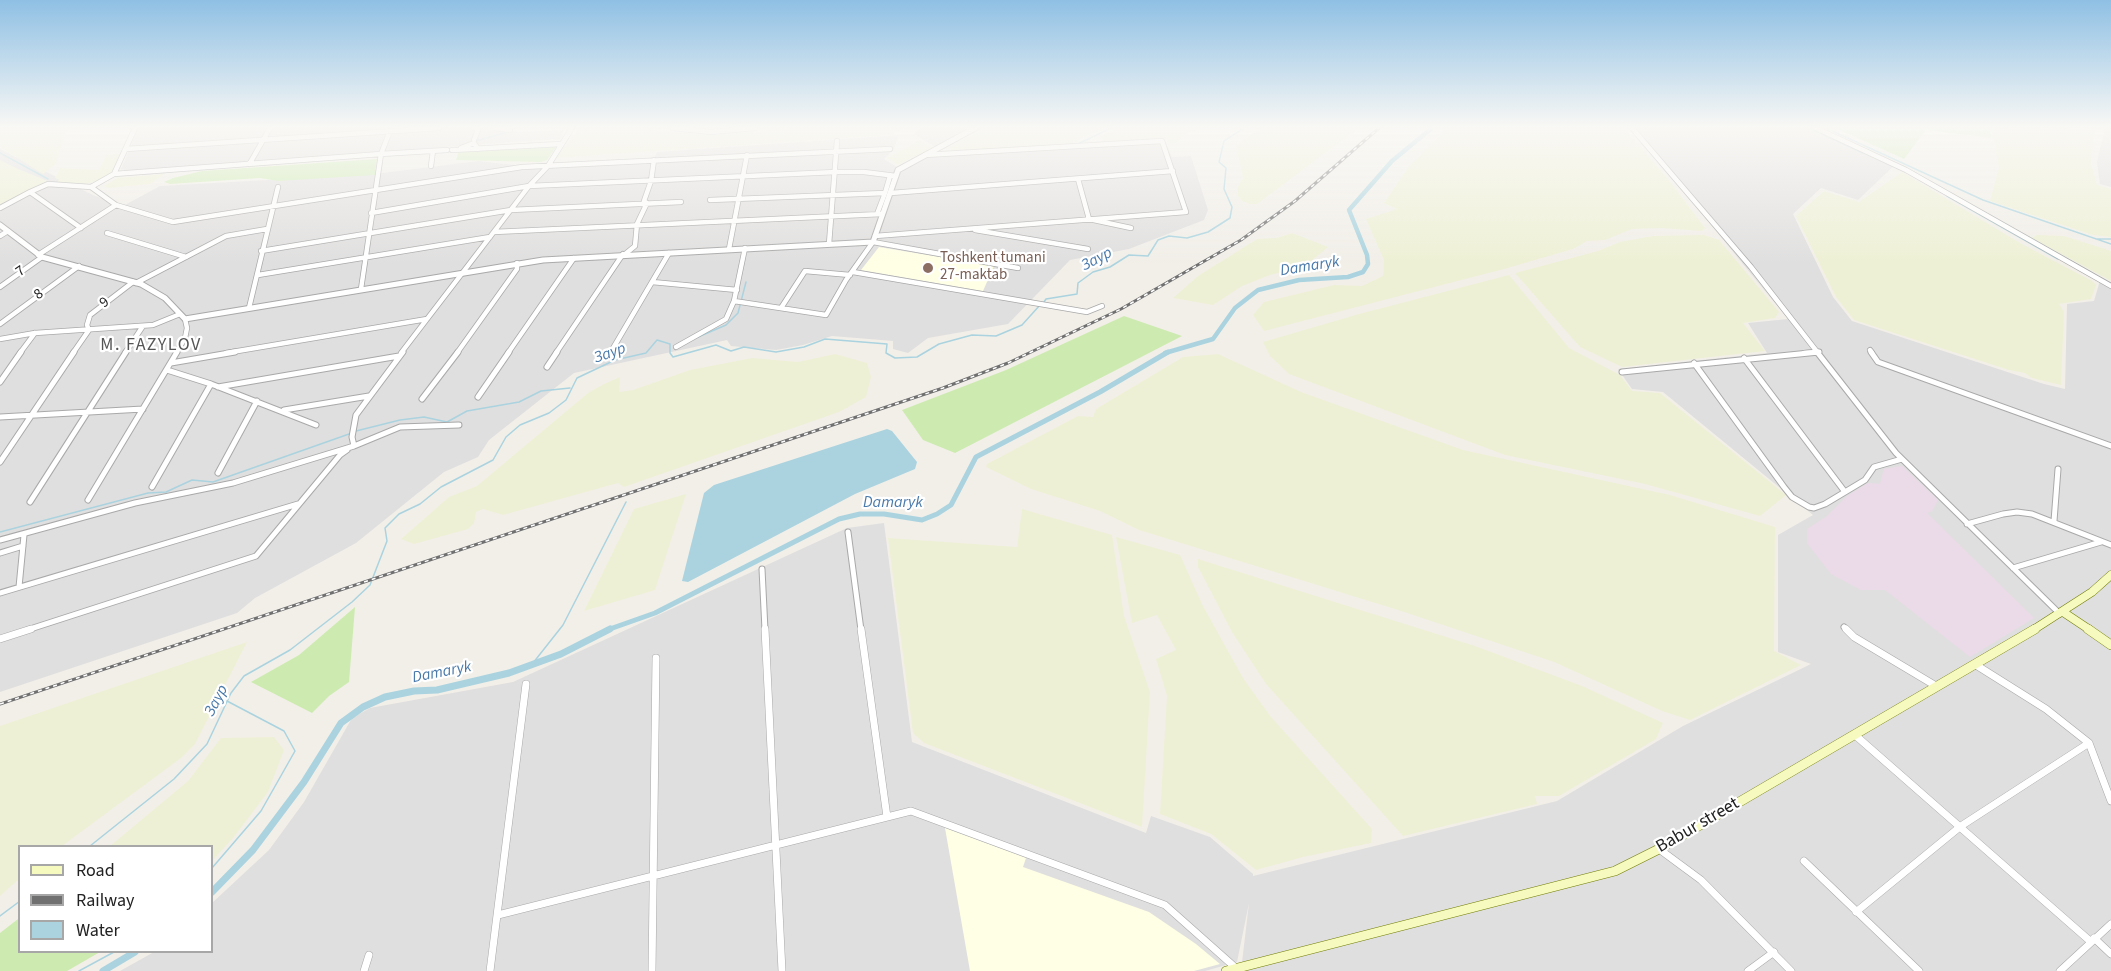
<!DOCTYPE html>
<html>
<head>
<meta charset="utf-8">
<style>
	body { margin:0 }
	#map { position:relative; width:2111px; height:971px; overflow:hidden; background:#f2efe9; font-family:"Source Sans 3",sans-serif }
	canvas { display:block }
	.legend { position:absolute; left:18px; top:845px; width:195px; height:108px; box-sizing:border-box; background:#fff; border:2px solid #a7a7a7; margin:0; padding:8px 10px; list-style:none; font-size:18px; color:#222 }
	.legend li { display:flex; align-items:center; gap:12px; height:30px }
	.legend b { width:30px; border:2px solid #a7a7a7 }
</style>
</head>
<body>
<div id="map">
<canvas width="2111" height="971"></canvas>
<ul class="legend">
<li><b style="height:8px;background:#f7fabf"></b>Road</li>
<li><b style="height:8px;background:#707070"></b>Railway</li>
<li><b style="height:16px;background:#aad3df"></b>Water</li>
</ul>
</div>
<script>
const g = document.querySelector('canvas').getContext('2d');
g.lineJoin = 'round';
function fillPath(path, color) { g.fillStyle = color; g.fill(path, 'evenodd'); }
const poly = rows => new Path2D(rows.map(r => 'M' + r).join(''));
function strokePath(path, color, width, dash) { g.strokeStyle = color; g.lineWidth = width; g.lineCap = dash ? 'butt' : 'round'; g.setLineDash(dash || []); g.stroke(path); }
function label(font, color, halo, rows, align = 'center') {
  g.font = font + ' "Source Sans 3",sans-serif'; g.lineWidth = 4.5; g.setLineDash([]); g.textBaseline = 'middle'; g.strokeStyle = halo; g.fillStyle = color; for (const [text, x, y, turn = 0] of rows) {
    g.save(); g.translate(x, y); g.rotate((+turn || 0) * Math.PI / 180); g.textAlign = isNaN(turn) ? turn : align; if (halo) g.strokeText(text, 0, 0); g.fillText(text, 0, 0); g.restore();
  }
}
fillPath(poly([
	[138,128,482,128,515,132,564,130,560,139,456,146,144,175,121,169],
	[920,128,984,128,940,150,914,134],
	[1628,128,1820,128,1897,163,1858,200,1821,188,1793,214,1833,297,1852,321,2044,384,2065,389,2067,304,2094,301,2101,277,2111,282,2111,971,1241,971,1249,903,1237,962,1205,971,120,971,154,952,212,952,212,903,269,850,304,802,352,718,370,708,513,682,847,528,884,523,912,742,1146,833,1151,816,1210,837,1253,874,1253,876,1557,801,1683,726,1811,664,1778,652,1778,535,1813,515,1663,392,1632,389,1618,369,1767,353,1748,323,1788,319,1653,154],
	[2105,128,2111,128,2111,187,2100,184,2097,162],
	[899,135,894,149,884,159,897,167,919,155,1165,140,1172,157,1191,156,1208,210,1204,220,1129,249,1070,260,1008,324,928,338,908,353,893,349,893,341,832,336,803,345,776,350,731,346,727,340,574,373,489,440,478,457,444,472,356,543,255,598,237,613,0,692,0,149,93,195,123,206,160,186,374,174,478,161,525,166,654,158,657,152]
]), '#e0dfdf');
fillPath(poly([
	[1902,466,1938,500,1932,511,1927,513,2034,618,1970,657,1885,590,1861,590,1831,574,1807,543,1807,529,1827,516,1847,496,1868,483,1880,484,1884,469]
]), '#ebdbe8');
fillPath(poly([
	[879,247,994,266,983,291,861,270],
	[945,828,1026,858,1023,867,1149,912,1196,944,1220,964,1194,971,970,971]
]), '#ffffe5');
fillPath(poly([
	[0,128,67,128,56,164,43,174,0,147],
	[606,128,636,128,711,135,791,128,906,128,900,129,891,135,556,158,578,130],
	[986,128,1105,128,1069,144,955,152,948,147],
	[1118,128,1199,128,1186,134,1177,143,1169,143,1166,139,1102,142,1101,136],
	[1265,128,1359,128,1257,204,1250,204,1242,201,1238,196,1237,188,1243,178,1236,146,1248,136],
	[1447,128,1624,128,1668,179,1705,228,1702,231,1661,228,1632,229,1605,240,1587,241,1573,249,1504,269,1264,331,1253,315,1264,302,1334,285,1362,286,1383,276,1384,260,1366,219,1397,209,1384,203,1409,166],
	[1992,128,2095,129,2091,163,2097,185,2111,189,2111,237,2093,235,1990,201,1999,168],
	[919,140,932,148,898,165,887,158],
	[121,153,112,172,98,181,85,184,57,182,59,180,55,178,60,168,99,170,106,155],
	[0,160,18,169,48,181,0,205],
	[1902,172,2020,243,2092,281,2096,285,2091,299,2059,304,2064,312,2061,385,2032,378,2025,373,2009,370,1854,320,1836,297,1796,216,1824,191,1859,202],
	[165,174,150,184,107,188,104,186,117,178],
	[1292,233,1328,247,1305,266,1270,275,1242,286,1213,305,1173,298,1198,276,1257,239,1277,238],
	[1704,235,1719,240,1779,312,1775,318,1743,323,1765,351,1622,367,1580,347,1515,273,1598,251,1620,242,1653,236],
	[2037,235,2064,236,2111,251,2111,281,2032,238],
	[1509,275,1569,348,1620,375,1632,391,1660,393,1786,495,1760,516,1645,484,1505,455,1289,374,1270,356,1263,342,1359,314],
	[835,354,867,363,871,377,866,397,839,412,624,487,618,483,503,515,483,509,476,512,474,523,468,529,414,544,401,539,449,497,477,486,588,393,602,385,620,377,619,392,633,390,690,370,752,358,798,362],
	[1218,354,1301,392,1463,450,1670,495,1775,527,1774,651,1801,665,1690,720,1662,711,1554,662,1398,610,1139,530,1100,511,1031,489,986,467,987,464,1078,416,1093,417,1096,409,1183,357],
	[686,494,655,590,584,611,634,509],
	[1022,509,1112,535,1124,616,1150,692,1142,827,924,743,913,733,888,538,1017,547],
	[1116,537,1180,555,1203,606,1243,678,1271,717,1372,829,1371,843,1303,857,1256,870,1211,834,1160,814,1167,696,1156,659,1176,650,1157,615,1132,623],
	[1198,559,1475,646,1582,686,1663,723,1656,739,1559,796,1535,796,1537,804,1403,836,1266,684,1232,632,1198,567],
	[247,642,195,744,181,758,62,846,20,846,19,879,0,896,0,726],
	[274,737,284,750,268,792,233,838,212,861,212,846,110,846,188,781,221,738]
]), '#eef0d5');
fillPath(poly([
	[1835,128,1990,128,1991,138,1926,130,1904,159],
	[558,145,547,160,541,162,456,160,459,149],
	[377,159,375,175,278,181,260,178,170,184,164,182,173,178,202,171],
	[1124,316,1182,336,955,453,923,440,902,410,1006,370],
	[355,607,349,682,329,696,312,713,251,682,299,655],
	[18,919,20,952,100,952,67,971,0,971,0,933]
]), '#cdebb0');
fillPath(poly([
	[887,429,892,431,917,462,915,469,855,494,688,582,682,581,704,493,714,485]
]), '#aad3df');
strokePath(poly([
	[1809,128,1863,153],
	[1826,128,1983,200,2111,244],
	[476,141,508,132],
	[1076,145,1111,128],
	[0,153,48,179],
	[1947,196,2058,259],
	[2096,239,2111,239],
	[1044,302,1046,299,1077,294,1078,283,1093,272,1110,267,1129,255,1148,256,1158,240,1169,236,1187,238,1208,232,1230,218,1232,207,1224,189,1226,168,1219,162,1224,141,1244,128],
	[698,337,726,325,738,313,746,282],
	[356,431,400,420,424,417,447,422,467,411,519,402,541,391,570,388],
	[0,532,148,493,166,492,192,480,213,482,349,434],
	[533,663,563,625,626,502],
	[90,846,174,779,207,744,231,693,244,676,290,650,352,602,370,585,387,541,385,528,399,514,420,504,441,487,493,460,506,437,520,425,549,413,566,400,577,378,615,360,646,353,657,340,670,344,670,353,673,357,716,345,731,351,744,347,776,352,804,347,825,339,887,344,886,353,895,358,917,357,939,344,972,335,996,336,1022,325,1040,305],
	[212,868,261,811,295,751,284,731,227,701],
	[0,916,20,901],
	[79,971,114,952]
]), '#aad3df', 1.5);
strokePath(poly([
	[1165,353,1213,339,1235,308,1258,290,1299,280,1348,277,1363,272,1368,264,1367,255,1349,210,1392,161,1432,128]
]), '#aad3df', 4.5);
strokePath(poly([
	[607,630,655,613,839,519,860,514,884,514,922,520,937,514,951,505,976,457,1100,392,1168,352]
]), '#aad3df', 5);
strokePath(poly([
	[212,892,253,850,304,782,341,723,363,707,385,697,414,691,437,690,509,673,561,654,610,629],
	[103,971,135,952]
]), '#aad3df', 7);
const minorFar2 = poly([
	[474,128,478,130,474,140],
	[495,128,510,130],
	[673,128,711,132,755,128],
	[1632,128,1751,267,1818,353],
	[1816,128,1906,170,2111,286],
	[461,148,474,143,478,149],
	[126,149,439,128],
	[452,150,560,144],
	[250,163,270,128],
	[431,166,433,151],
	[114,174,135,128],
	[1078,179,1089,219,1131,228],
	[91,187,116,205,173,222,522,167,890,149],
	[30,192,48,184,91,187,114,174,381,154,390,131],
	[885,193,890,176],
	[891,193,1173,171],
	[710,200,885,193,877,214],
	[0,208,30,192,81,228],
	[371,213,529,186,836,172,864,172,896,176],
	[975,230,1088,249],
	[494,232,882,214],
	[107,233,186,257],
	[0,236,8,231],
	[875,236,1186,212,1162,141,925,155],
	[829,244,837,141],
	[729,249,747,155],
	[261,251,511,210,681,202],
	[38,255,116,205],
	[624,255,635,246,637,224,647,203,644,201,651,181,654,160],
	[853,272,1087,312,1102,306],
	[258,275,490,237],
	[652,282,737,290],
	[136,283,226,236,267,229],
	[0,287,42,257],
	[361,289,381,154,447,150],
	[734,301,826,315,846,280,873,242,1018,268],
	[249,308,278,187],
	[781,308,805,271,850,275],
	[0,324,79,266],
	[0,339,35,333,153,325,180,314],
	[676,347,726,319,734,301,745,248],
	[612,350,669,253],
	[1870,350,1872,353],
	[20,353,35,333],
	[73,353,89,330,87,325,90,315,133,282],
	[125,353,143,326],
	[176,353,185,338,187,328,185,319],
	[226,353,427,319],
	[401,353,529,186,548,166,572,128],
	[457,353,517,269,517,263],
	[508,353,574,258],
	[556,353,623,254],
	[1804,353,1819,352]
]);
const minorFar1 = poly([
	[1817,352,1896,453,2060,614],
	[1871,352,1878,362,2111,446],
	[1744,358,1845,492],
	[171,363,235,352],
	[1694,363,1784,487,1792,497,1809,507,1814,508,1825,504,1865,480,1874,467,1902,459],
	[547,367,557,352],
	[167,370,211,384,316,425],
	[1622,372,1819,352],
	[0,382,21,352],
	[218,387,399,356],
	[478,397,509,352],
	[422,399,458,352],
	[284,410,369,396],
	[0,417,143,409],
	[354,446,352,437,356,415,403,352],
	[0,462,74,352],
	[218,473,257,401],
	[152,487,211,384],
	[88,500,177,352],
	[30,502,126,352],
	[2054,521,2058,469],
	[1967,524,2003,514,2017,512,2032,514,2111,545],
	[848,532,861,630],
	[0,540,135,503,233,483,354,446,400,427,459,425],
	[0,553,23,546],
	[2013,568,2101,542],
	[762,569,765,630],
	[19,587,24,535],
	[0,593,298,504],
	[1844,627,1847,630],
	[27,630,256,556,340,455,347,450]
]);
const minor = poly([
	[765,629,782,971],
	[861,629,887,817],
	[1846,629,1854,637,1936,686],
	[0,639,31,629],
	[1976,665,2046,709,2089,743,2111,801],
	[1855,735,2090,941],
	[1659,849,1701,880,1791,971],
	[1804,861,1919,971],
	[1856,912,1961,826,2089,743],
	[498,915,911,811,1165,905,1237,969],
	[2094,938,2111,954],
	[364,971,369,955],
	[490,971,526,684],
	[652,971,656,658],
	[1748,971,1774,952],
	[2060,971,2111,924]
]);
const tertiary = poly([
	[0,225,42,257,141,284,165,298,185,319,543,260,873,242,898,170,975,128]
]);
const secondaryFar1 = poly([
	[2063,612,2090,630],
	[2033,630,2092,592,2111,575]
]);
const secondary = poly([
	[2088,629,2111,645],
	[1226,971,1615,871,1659,849,2035,629]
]);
strokePath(minorFar2, '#a9a9a9', 6);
strokePath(minorFar1, '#a9a9a9', 7);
strokePath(minor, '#a9a9a9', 8);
strokePath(tertiary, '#a9a9a9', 7);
strokePath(secondaryFar1, '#707d05', 9);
strokePath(secondary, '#707d05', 10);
strokePath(minorFar2, '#fff', 4.5);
strokePath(minorFar1, '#fff', 5);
strokePath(minor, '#fff', 7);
strokePath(tertiary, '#fff', 5);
strokePath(secondaryFar1, '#f7fabf', 8);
strokePath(secondary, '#f7fabf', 9);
const rail = poly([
	[0,704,943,388,1008,363,1121,309,1241,240,1295,201,1379,128]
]);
strokePath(rail, '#707070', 3);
strokePath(rail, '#fff', 1.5, [4]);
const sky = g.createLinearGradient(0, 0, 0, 264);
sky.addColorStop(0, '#8fc0e4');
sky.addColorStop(0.48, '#f9f8f5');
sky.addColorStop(1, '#f9f8f500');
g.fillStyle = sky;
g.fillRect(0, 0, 2111, 264);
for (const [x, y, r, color] of [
	[928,268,6,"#8d6e63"]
]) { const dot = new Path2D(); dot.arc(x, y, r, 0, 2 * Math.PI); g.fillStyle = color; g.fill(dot); strokePath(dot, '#fff', 2); }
label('15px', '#785e54', '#fff', [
	["Toshkent tumani",940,259],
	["27-maktab",940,276]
], 'left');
label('15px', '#222', '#fff', [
	["7",21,272,-35],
	["8",39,295,-36],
	["9",105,303,-38]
]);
label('italic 16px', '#4a7aab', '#fff', [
	["Заур",1097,260,-28],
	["Damaryk",1310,267,-9],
	["Заур",610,354,-19],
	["Damaryk",893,503],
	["Damaryk",442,673,-11],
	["Заур",217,701,-62]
]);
g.letterSpacing = '1.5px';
label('18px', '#555', '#fff', [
	["M. FAZYLOV",151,346]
]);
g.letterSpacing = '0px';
label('18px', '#222', '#fff', [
	["Babur street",1698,826,-30]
]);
</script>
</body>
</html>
